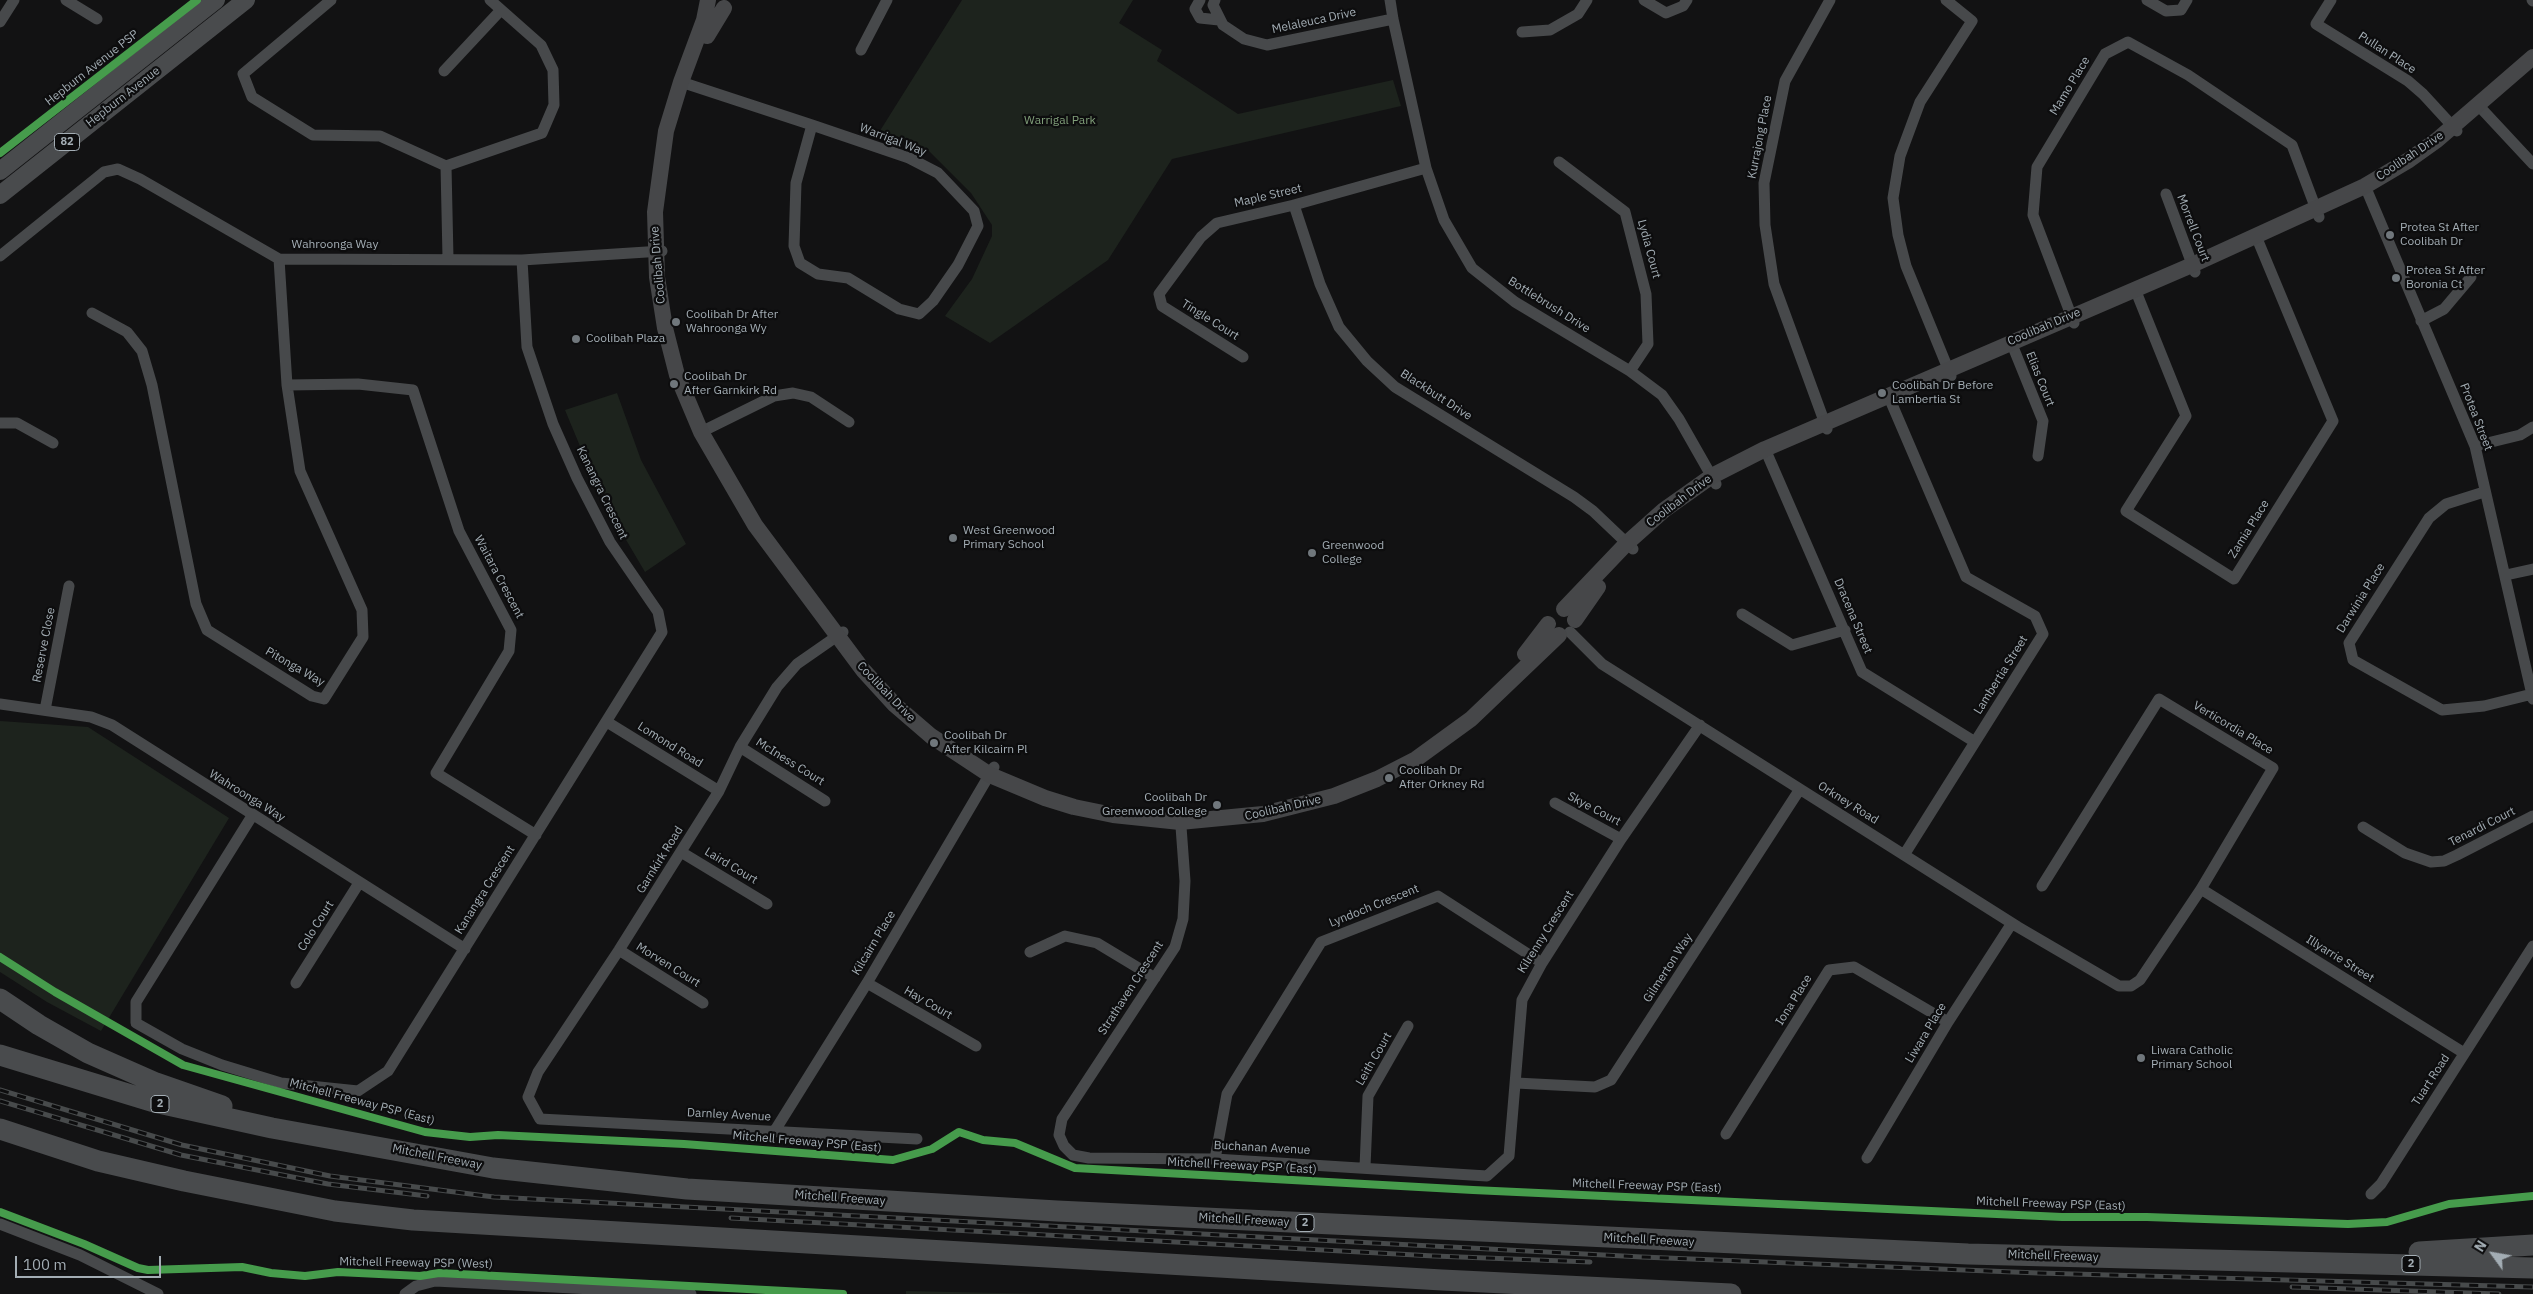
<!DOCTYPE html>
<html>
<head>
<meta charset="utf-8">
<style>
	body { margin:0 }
	#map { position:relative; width:2533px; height:1294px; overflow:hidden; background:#121213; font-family:"IBM Plex Sans",sans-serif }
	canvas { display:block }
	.north { position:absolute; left:2468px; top:1229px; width:50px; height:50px; -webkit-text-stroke:4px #0d0d0e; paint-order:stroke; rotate:302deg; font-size:14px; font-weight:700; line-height:20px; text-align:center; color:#a3adb4 }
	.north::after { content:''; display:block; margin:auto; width:18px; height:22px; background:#a3adb4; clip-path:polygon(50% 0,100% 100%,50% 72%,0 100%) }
	.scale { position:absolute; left:15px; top:1256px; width:146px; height:22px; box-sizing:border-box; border:2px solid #a3adb4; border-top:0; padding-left:6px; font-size:15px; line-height:18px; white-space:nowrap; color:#a3adb4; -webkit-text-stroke:4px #0d0d0e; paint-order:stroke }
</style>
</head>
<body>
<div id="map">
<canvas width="2533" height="1294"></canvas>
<div class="north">N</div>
<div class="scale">100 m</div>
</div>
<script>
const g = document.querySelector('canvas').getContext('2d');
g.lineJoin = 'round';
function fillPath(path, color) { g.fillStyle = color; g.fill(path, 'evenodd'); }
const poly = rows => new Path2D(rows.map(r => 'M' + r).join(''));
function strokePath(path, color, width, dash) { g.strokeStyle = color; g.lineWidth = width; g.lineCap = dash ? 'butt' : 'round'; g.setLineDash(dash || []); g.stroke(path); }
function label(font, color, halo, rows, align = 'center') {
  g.font = font + ' "IBM Plex Sans",sans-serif'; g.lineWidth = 4.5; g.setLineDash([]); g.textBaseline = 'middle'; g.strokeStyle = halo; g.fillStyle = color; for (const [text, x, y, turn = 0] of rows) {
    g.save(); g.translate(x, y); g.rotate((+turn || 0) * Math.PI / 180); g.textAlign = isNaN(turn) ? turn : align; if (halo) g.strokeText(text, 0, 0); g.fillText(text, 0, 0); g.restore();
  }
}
fillPath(poly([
	[962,0,1133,0,1119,23,1162,50,1157,61,1238,114,1393,80,1401,106,1172,159,1108,260,990,343,945,316,972,279,992,236,992,225,971,193,929,151,878,134],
	[617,393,641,460,686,544,645,572,602,499,565,410],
	[0,721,88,727,229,818,101,1031,47,1002,0,972],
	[906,1291,1046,1294,906,1294]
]), '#1d231d');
strokePath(poly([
	[66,0,97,19],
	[331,0,243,74,252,97,313,135,380,136,446,166,542,133,554,105,553,70,541,45,490,0],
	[1200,0,1195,9,1200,18,1219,20],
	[1215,0,1213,5,1223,25,1244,39,1267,45,1393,19],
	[1390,0,1393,19,1426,168,1444,220,1472,268,1515,302,1630,371,1662,395,1679,419,1716,484],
	[1644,0,1666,13,1683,6,1687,0],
	[1946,0,1972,21,1920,102,1900,156,1893,198,1898,235,1906,266,1951,376],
	[2147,0,2166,11,2181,10,2187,0],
	[2331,0,2316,24,2408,81,2423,94,2457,131],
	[2532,0,2533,1],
	[0,22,14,0],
	[1522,32,1550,30,1578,14,1587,0],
	[861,50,887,0],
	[444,71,500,11],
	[681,82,812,125,909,158,938,173,974,211,978,226,958,265,933,301,919,314,899,309,848,278,818,274,800,263,794,246,796,183,812,125],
	[2478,105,2533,164],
	[1559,162,1625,212,1646,294,1648,344,1630,371],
	[446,166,448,258],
	[2365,186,2475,446,2533,699],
	[2166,194,2195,272],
	[1294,205,1320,284,1339,327,1367,361,1395,387,1574,497,1593,511,1633,549],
	[0,256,104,172,118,169,140,179,279,259,522,260,662,251],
	[2135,289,2186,416,2126,511,2234,579,2333,421,2256,236],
	[92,313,127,332,142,351,152,385,196,604,207,630,312,696,324,699,363,637,362,610,300,471,287,385,279,259],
	[2421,321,2444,309,2471,277],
	[2074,323,2033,215,2037,167,2105,54,2128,42,2188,75,2292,145,2319,217],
	[2011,342,2043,421,2038,456],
	[1243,357,1162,306,1159,294,1201,237,1217,223,1294,205,1426,168],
	[287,385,358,384,413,390,459,531,511,630,509,651,436,773,536,835],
	[1888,395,1966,577,2035,616,2043,634,1904,855],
	[0,423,17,423,53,443],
	[1827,429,1774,284,1765,225,1764,183,1785,81,1830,0],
	[701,432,774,396,793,393,811,397,849,422],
	[2475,446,2520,435,2533,427],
	[1765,449,1862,672,1975,742],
	[2484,492,2446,504,2429,518,2349,643,2353,660,2442,710,2484,706,2532,694],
	[2506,575,2533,569],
	[1742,614,1792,645,1845,630],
	[843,632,797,664,777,687,740,747,719,791,619,950,538,1072,528,1097,540,1119,917,1139],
	[1570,632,1602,664,2018,927,2119,986,2131,986,2140,980,2201,889,2273,768,2159,699,2042,886],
	[0,704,91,717,112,725,465,949],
	[45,710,69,586],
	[607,722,719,791],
	[740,747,825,801],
	[1555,803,1621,839],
	[1180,813,1185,881,1183,919,1175,947,1062,1119,1059,1135,1064,1146,1073,1155,1089,1158,1215,1159,1487,1176,1509,1156,1522,1000,1542,963,1621,839,1700,725],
	[252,816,136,1002,136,1023,182,1049,222,1065,281,1083,358,1091,388,1071,662,632,658,612,610,542,577,478,553,424,527,347,522,260],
	[2363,827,2405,853,2431,862,2444,861,2457,855,2533,816],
	[681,852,767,904],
	[2201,889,2464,1053],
	[619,950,703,1003],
	[1030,952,1065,936,1097,943,1155,978],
	[296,983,359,883],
	[867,983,976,1046],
	[1516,1083,1595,1087,1611,1080,1800,789],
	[774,1132,867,983,994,767],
	[1726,1134,1829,970,1854,967,1948,1022],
	[1867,1158,1948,1022,2012,923],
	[1215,1159,1227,1094,1321,942,1438,896,1542,963],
	[1365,1167,1368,1096,1408,1026],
	[2371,1194,2381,1184,2533,946],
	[0,1224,80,1255,158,1294],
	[405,1294,416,1286,435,1281,691,1294]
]), '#47494b', 11);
strokePath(poly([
	[708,0,704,20,681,82,666,131,655,212,657,277,665,328,677,375,701,432,755,525,863,670,895,705,931,736,990,775,1045,798,1074,807,1113,815,1180,822,1263,814,1334,796,1377,779,1416,759,1471,719,1559,635],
	[707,36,724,8],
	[1564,609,1627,543,1664,510,1712,476,1765,449,2192,265,2365,186,2409,160,2437,140,2533,57],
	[1575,620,1598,587],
	[1525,654,1548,624]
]), '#464749', 16);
strokePath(poly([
	[0,171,216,0],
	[0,195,246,0]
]), '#494b4d', 18);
strokePath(poly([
	[0,999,39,1025,88,1053,156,1083,222,1106],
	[0,1055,154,1102,272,1128,493,1168,687,1189,1057,1211,1968,1254,2533,1268],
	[0,1129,98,1161,184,1181,335,1211,413,1220,1442,1280,1731,1294],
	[2419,1252,2533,1245]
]), '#494b4d', 21);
const rail = poly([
	[0,1090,182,1145,330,1176,494,1197,1642,1257,2038,1273,2533,1287],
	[0,1101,181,1155,328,1184,427,1196],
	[731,1218,1434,1256,1590,1262],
	[2292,1287,2499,1294]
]);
strokePath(rail, '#474a4b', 5);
strokePath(rail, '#0d0d0e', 3, [9]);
strokePath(poly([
	[0,153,197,0],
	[0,957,55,992,183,1065,425,1132,470,1137,498,1135,684,1144,893,1160,932,1149,959,1132,983,1140,1015,1143,1075,1168,1473,1190,2062,1217,2147,1217,2348,1224,2387,1222,2449,1204,2533,1196],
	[0,1212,84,1244,138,1268,148,1270,242,1267,271,1273,305,1276,338,1272,420,1276,439,1273,843,1294]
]), '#469c4c', 8);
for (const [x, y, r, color] of [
	[2390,235,5,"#70777c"],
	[2396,278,5,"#70777c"],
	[676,322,5,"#70777c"],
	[576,339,5,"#70777c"],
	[674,384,5,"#70777c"],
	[1882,393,5,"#70777c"],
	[953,538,5,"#70777c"],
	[1312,553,5,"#70777c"],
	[934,743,5,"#70777c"],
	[1389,778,5,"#70777c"],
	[1217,805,5,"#70777c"],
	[2141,1058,5,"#70777c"]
]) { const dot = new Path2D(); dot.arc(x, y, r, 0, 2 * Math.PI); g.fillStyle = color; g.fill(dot); strokePath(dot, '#0d0d0e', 2); }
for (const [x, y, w] of [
	[67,142,25],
	[160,1104,18],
	[1305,1223,18],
	[2411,1264,18]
]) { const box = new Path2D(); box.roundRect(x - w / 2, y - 8.5, w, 17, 4); g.fillStyle = '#0d0d0e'; g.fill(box); strokePath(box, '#a3adb4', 1); }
label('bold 11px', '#a3adb4', null, [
	["82",67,142],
	["2",160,1104],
	["2",1305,1223],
	["2",2411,1264]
]);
label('12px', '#a3adb4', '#0d0d0e', [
	["Melaleuca Drive",1314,21,-12],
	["Pullan Place",2387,53,33],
	["Hepburn Avenue PSP",92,68,-38],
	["Mamo Place",2070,86,-59],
	["Hepburn Avenue",123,97,-38],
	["Kurrajong Place",1760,137,-79],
	["Warrigal Way",893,140,21],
	["Coolibah Drive",2410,156,-34],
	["Maple Street",1268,196,-13],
	["Morrell Court",2193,228,69],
	["Wahroonga Way",335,245],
	["Lydia Court",1649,249,75],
	["Coolibah Drive",658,265,-95],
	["Bottlebrush Drive",1549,305,32],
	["Tingle Court",1210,320,32],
	["Coolibah Drive",2044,327,-23],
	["Elias Court",2040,379,68],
	["Blackbutt Drive",1436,395,33],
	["Protea Street",2476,417,69],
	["Kanangra Crescent",602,493,64],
	["Coolibah Drive",1679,501,-37],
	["Zamia Place",2249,529,-58],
	["Waitara Crescent",499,577,62],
	["Darwinia Place",2361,598,-58],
	["Dracena Street",1853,616,67],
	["Reserve Close",44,645,-79],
	["Pitonga Way",295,667,30],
	["Lambertia Street",2001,675,-58],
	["Coolibah Drive",886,692,46],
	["Verticordia Place",2233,728,31],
	["Lomond Road",670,745,32],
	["McIness Court",790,762,32],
	["Wahroonga Way",247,796,32],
	["Orkney Road",1848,803,32],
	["Coolibah Drive",1283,808,-13],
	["Skye Court",1594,809,28],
	["Tenardi Court",2482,827,-27],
	["Garnkirk Road",660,860,-58],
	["Laird Court",731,866,31],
	["Kanangra Crescent",485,890,-58],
	["Lyndoch Crescent",1374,906,-22],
	["Colo Court",316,926,-58],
	["Kilrenny Crescent",1546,932,-58],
	["Kilcairn Place",874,943,-59],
	["Illyarrie Street",2340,959,32],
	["Morven Court",668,965,32],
	["Gilmerton Way",1668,968,-57],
	["Strathaven Crescent",1131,988,-57],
	["Iona Place",1794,1000,-58],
	["Hay Court",928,1003,30],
	["Liwara Place",1926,1033,-59],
	["Leith Court",1374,1059,-60],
	["Tuart Road",2431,1080,-57],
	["Mitchell Freeway PSP (East)",362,1102,15],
	["Darnley Avenue",729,1115,3],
	["Mitchell Freeway PSP (East)",807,1142,5],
	["Buchanan Avenue",1262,1148,3],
	["Mitchell Freeway",437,1157,11],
	["Mitchell Freeway PSP (East)",1242,1166,3],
	["Mitchell Freeway PSP (East)",1647,1186,2],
	["Mitchell Freeway",840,1198,4],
	["Mitchell Freeway PSP (East)",2051,1204,2],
	["Mitchell Freeway",1244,1220,3],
	["Mitchell Freeway",1649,1240,3],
	["Mitchell Freeway",2053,1256,2],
	["Mitchell Freeway PSP (West)",416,1263,1]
]);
label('12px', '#819f7a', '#0d0d0e', [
	["Warrigal Park",1060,121]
]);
label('12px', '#a3adb4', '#0d0d0e', [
	["Protea St After",2400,228],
	["Coolibah Dr",2400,242],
	["Protea St After",2406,271],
	["Boronia Ct",2406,285],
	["Coolibah Dr After",686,315],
	["Wahroonga Wy",686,329],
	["Coolibah Plaza",586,339],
	["Coolibah Dr",684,377],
	["After Garnkirk Rd",684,391],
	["Coolibah Dr Before",1892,386],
	["Lambertia St",1892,400],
	["West Greenwood",963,531],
	["Primary School",963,545],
	["Greenwood",1322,546],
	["College",1322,560],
	["Coolibah Dr",944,736],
	["After Kilcairn Pl",944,750],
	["Coolibah Dr",1399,771],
	["After Orkney Rd",1399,785],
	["Coolibah Dr",1207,798,"right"],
	["Greenwood College",1207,812,"right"],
	["Liwara Catholic",2151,1051],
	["Primary School",2151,1065]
], 'left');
</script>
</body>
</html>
